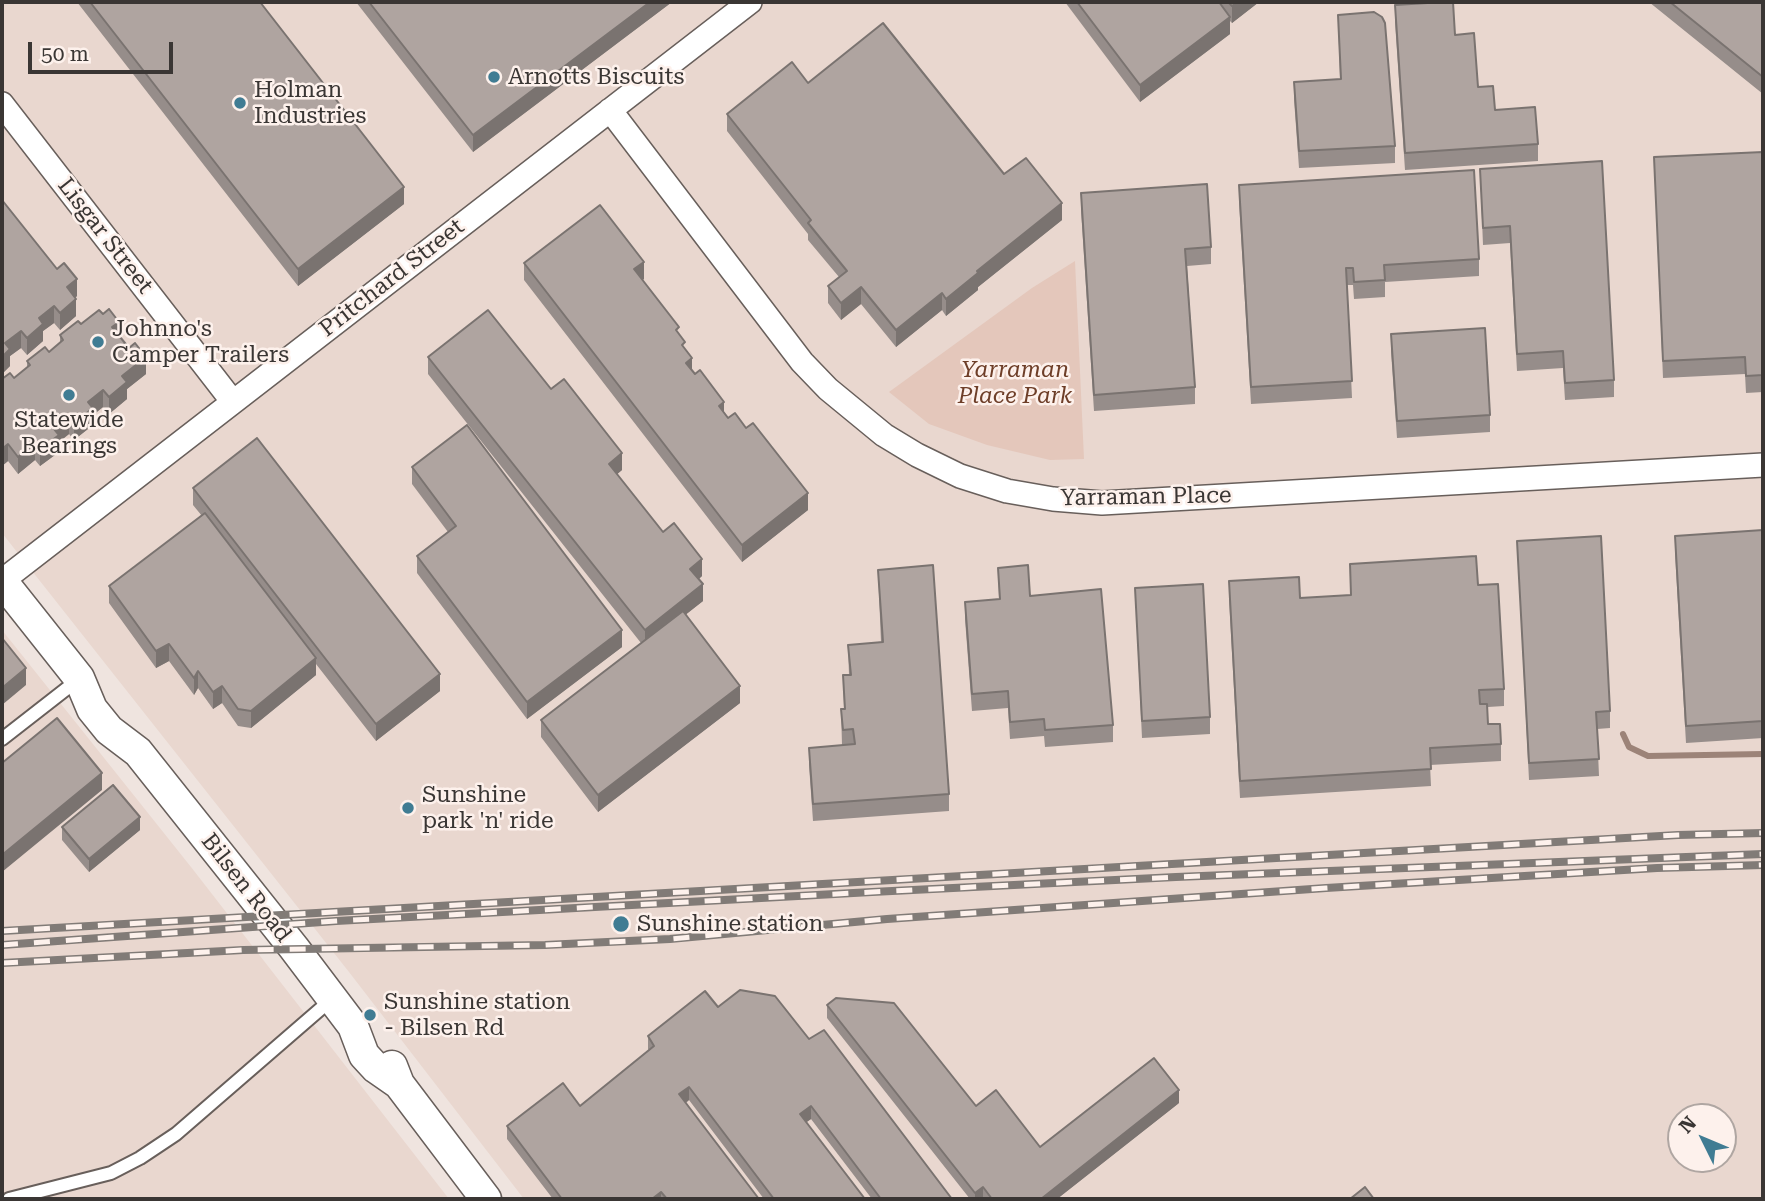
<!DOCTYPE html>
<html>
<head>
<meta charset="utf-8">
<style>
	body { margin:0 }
	#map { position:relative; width:1765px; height:1201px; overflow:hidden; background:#efe4df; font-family:"Roboto Serif",serif }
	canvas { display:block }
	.frame { position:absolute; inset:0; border:4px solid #3a3634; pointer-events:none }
	.north { position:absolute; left:1667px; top:1103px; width:70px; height:70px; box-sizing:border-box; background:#fdf1ec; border:2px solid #afa6a2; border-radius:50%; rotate:313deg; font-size:19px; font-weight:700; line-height:28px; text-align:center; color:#3a3634 }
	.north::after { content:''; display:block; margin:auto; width:24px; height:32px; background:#407c93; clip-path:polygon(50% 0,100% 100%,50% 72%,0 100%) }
	.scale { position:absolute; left:28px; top:42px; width:145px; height:32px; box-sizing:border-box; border:4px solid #3a3634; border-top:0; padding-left:9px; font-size:21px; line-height:24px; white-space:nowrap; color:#3a3634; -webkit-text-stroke:5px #fdf1ec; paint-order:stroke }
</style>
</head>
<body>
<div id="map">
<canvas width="1765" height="1201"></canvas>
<div class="frame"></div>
<div class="north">N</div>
<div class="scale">50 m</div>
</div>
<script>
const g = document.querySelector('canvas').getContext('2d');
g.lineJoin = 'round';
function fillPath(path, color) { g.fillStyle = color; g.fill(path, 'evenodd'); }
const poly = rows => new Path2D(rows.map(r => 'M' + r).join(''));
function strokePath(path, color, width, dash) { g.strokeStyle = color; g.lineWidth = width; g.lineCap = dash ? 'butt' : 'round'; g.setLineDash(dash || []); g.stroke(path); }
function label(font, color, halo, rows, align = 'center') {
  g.font = font + ' "Roboto Serif",serif'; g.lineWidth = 5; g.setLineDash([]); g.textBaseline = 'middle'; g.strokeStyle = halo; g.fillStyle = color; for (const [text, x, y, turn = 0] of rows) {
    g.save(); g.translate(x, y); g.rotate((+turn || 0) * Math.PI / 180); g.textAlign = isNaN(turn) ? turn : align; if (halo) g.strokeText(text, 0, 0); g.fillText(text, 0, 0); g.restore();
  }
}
fillPath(poly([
	[2,2,1763,2,1763,1199,524,1199,349,972,2,533],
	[1681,1117,1723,1117,1723,1159,1681,1159],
	[2,630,191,867,449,1199,2,1199]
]), '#e9d7cf');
fillPath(poly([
	[1075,261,1084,459,1050,460,987,445,929,424,889,392,1032,288]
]), '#e4c7bb');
strokePath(poly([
	[1623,734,1629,747,1648,756,1763,754]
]), '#9c8378', 6);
const service = poly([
	[2,739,79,679],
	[9,1199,111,1173,140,1158,176,1134,332,999]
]);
const minor = poly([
	[2,104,233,402],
	[610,110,802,362,828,389,884,435,917,455,960,476,1007,491,1053,499,1102,503,1763,465],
	[2,581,750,2]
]);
const tertiary = poly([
	[2,581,79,678,92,709,109,730,138,752,294,948,353,1026,364,1055,376,1068,399,1084],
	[392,1066,399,1084,486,1199]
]);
strokePath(service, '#685f5b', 16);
strokePath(minor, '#685f5b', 26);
strokePath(tertiary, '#685f5b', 33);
strokePath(service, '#fff', 12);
strokePath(minor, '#fff', 23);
strokePath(tertiary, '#fff', 30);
const rail = poly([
	[2,931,1678,835,1763,833],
	[2,945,336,921,872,892,1176,877,1763,854],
	[2,963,243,950,545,945,670,939,887,919,1326,888,1657,868,1763,865]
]);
strokePath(rail, '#817b77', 8);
strokePath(rail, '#fdf1ec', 5, [16]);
fillPath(poly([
	[77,2,260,2,404,204,298,286],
	[356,2,672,2,473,152],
	[1065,2,1259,2,1232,23,1230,21,1230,34,1140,102],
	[1649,2,1763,2,1763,94],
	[1395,5,1455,35,1478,87,1495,110,1538,144,1538,161,1405,170,1395,22],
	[1338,15,1395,146,1395,163,1299,168,1294,99,1294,82,1340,79],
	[808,83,1004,174,1062,220,978,287,978,290,946,316,942,310,896,347,861,304,841,320,828,303,828,286,839,277,808,240,808,234,727,131,727,114],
	[1763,152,1763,392,1746,393,1745,374,1663,378,1654,157],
	[1480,169,1614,380,1614,397,1565,400,1563,368,1517,371,1510,243,1483,245],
	[1239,185,1479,259,1479,276,1385,282,1385,297,1354,299,1353,285,1347,285,1352,398,1251,404,1239,201],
	[1081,193,1211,247,1211,264,1187,266,1195,387,1195,404,1094,411,1081,210],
	[2,200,77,296,75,298,76,316,60,330,54,323,43,331,43,341,27,355,21,348,10,356,10,366,2,374],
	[524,263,644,279,642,280,679,334,692,370,724,412,808,510,742,562,524,280],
	[81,324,119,336,146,374,127,389,127,399,109,414,103,407,93,415,93,425,74,440,69,434,59,442,59,452,40,466,35,460,18,474,8,461,2,466,2,379,14,378,27,368,27,361,49,352,60,343,60,335],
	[1391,334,1490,415,1490,432,1397,438,1391,351],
	[428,357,551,389,622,470,617,474,663,532,702,576,699,579,703,601,686,614,740,703,598,812,541,737,541,720,641,643,428,374],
	[412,467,622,647,527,719,417,573,417,556,448,532,412,484],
	[193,488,440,691,376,741,316,664,316,675,251,728,238,726,222,703,213,709,198,688,194,695,169,661,156,668,109,603,109,586,202,516,193,505],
	[1763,530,1763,738,1686,743,1675,553,1675,536],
	[1517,541,1610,711,1610,728,1597,729,1599,776,1529,780],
	[1350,564,1478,585,1504,689,1504,706,1488,707,1488,724,1501,744,1501,761,1430,765,1431,786,1240,798,1229,598,1229,581,1300,598,1350,595],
	[998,568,1030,596,1113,725,1113,742,1045,747,1044,736,1010,739,1008,708,972,711,965,619,965,602,999,599],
	[878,570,949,794,949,811,813,821,809,765,809,748,842,745,841,709,844,709,843,675,849,675,848,645,881,642],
	[1135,588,1210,717,1210,734,1142,738],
	[62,827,140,830,89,872,62,840],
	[827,1005,976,1106,1040,1147,1179,1103,1057,1199,970,1199,827,1018],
	[718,1007,809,1039,952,1199,872,1199,811,1119,806,1122,865,1199,764,1199,689,1100,686,1103,759,1199,553,1199,507,1139,507,1126,580,1106,649,1050,648,1049,648,1036]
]), '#968d8a');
fillPath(poly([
	[650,2,672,2,473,152,473,135],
	[1237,2,1259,2,1232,23,1232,6],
	[1230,17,1230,34,1140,102,1140,85],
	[404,187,404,204,298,286,298,269],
	[1062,203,1062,220,978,287,978,290,946,316,946,299,977,271],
	[644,262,644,279,634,286,634,269],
	[77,279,77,296,67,304,67,287],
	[861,287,861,304,841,320,841,303],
	[942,293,942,310,896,347,896,330],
	[76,299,76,316,60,330,60,313],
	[54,306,54,323,43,331,43,341,27,355,27,338,39,318],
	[119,322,119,339,112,327],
	[21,331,21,348,10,356,10,366,2,374,2,357,5,343],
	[146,357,146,374,127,389,127,399,109,414,109,397,122,376],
	[692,358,692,375,686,363],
	[103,390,103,407,93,415,93,425,74,440,74,423,88,402],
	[724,402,724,419,719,406],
	[69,417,69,434,59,442,59,452,40,466,40,449,54,429],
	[35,443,35,460,18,474,18,457],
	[8,444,8,461,2,466,2,449],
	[622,453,622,470,609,481,609,464],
	[808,493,808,510,742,562,742,545],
	[702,559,702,576,690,586,690,569],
	[703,584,703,601,645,647,645,630],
	[622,630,622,647,527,719,527,702],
	[169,644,169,661,156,668,156,651],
	[316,658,316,675,251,728,251,711],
	[26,668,26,685,2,705,2,688],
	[198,671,198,688,194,695,194,678],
	[440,674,440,691,376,741,376,724],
	[222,686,222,703,213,709,213,692],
	[740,686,740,703,598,812,598,795],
	[102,773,102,790,2,872,2,855],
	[140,817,140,830,89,872,89,859],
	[689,1087,689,1100,679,1107,679,1094],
	[1179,1090,1179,1103,1057,1199,1041,1199],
	[811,1106,811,1119,800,1127,800,1114],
	[983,1187,983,1199,975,1199,975,1193],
	[661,1192,661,1199,652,1199]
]), '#7a7370');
const building = poly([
	[90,2,260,2,404,187,298,269,90,2],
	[369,2,650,2,473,135,369,2],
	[1077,2,1219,2,1230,17,1140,85,1077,2],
	[1228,2,1237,2,1232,6,1228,2],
	[1444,2,1453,2,1455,35,1474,33,1478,87,1493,86,1495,110,1535,107,1538,144,1405,153,1395,5,1444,2],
	[1670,2,1763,2,1763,77,1670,2],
	[1374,12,1382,17,1385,23,1395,146,1299,151,1294,82,1341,79,1338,15,1374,12],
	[883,23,1004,174,1026,158,1062,203,977,271,978,273,946,299,942,293,896,330,861,287,841,303,828,286,847,271,808,223,811,220,727,114,792,62,808,83,883,23],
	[1763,152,1763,375,1746,376,1745,357,1663,361,1654,157,1763,152],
	[1602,161,1614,380,1565,383,1563,351,1517,354,1510,226,1483,228,1480,169,1602,161],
	[1474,170,1479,259,1384,265,1385,280,1354,282,1353,268,1346,268,1352,381,1251,387,1239,185,1474,170],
	[1207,184,1211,247,1185,249,1195,387,1094,395,1081,193,1207,184],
	[2,200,57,269,64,263,77,279,67,287,76,299,60,313,54,306,39,318,43,324,27,338,21,331,5,343,10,349,2,357,2,200],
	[600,205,644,262,634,269,679,327,676,330,685,342,682,345,692,358,686,363,695,374,700,370,724,402,719,406,728,418,735,413,746,428,753,423,808,493,742,545,524,263,600,205],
	[109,309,119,322,112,327,129,348,135,343,146,357,122,376,127,382,109,397,103,390,88,402,93,408,74,423,69,417,54,429,59,435,40,449,35,443,18,457,8,444,2,449,2,379,10,373,14,378,30,365,27,361,45,347,49,352,63,340,60,335,78,321,81,324,99,310,103,314,109,309],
	[488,310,551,389,564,379,622,453,609,464,663,532,674,523,702,559,690,569,703,584,645,630,428,357,488,310],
	[1485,328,1490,415,1397,421,1391,334,1485,328],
	[467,425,622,630,527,702,417,556,456,526,412,467,467,425],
	[257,438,440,674,376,724,193,488,257,438],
	[205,513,316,658,251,711,238,709,222,686,213,692,198,671,194,678,169,644,156,651,109,586,205,513],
	[1763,530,1763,721,1686,726,1675,536,1763,530],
	[1601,536,1610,711,1596,712,1599,759,1529,763,1517,541,1601,536],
	[1476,556,1478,585,1498,584,1504,689,1479,690,1480,704,1487,704,1488,724,1500,724,1501,744,1430,748,1431,769,1240,781,1229,581,1299,577,1300,598,1351,595,1350,564,1476,556],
	[933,565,949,794,813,804,809,748,855,744,853,729,843,730,841,709,845,709,843,675,851,675,848,645,883,642,878,570,933,565],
	[1028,565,1030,596,1101,589,1113,725,1045,730,1044,719,1010,722,1008,691,972,694,965,602,1000,599,998,568,1028,565],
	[1203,584,1210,717,1142,721,1135,588,1203,584],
	[683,611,740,686,598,795,541,720,683,611],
	[2,638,26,668,2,688,2,638],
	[57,718,102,773,2,855,2,763,57,718],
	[113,785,140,817,89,859,62,827,113,785],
	[740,990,775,996,809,1039,824,1030,952,1199,881,1199,811,1106,800,1114,865,1199,774,1199,689,1087,679,1094,759,1199,667,1199,661,1192,652,1199,562,1199,507,1126,563,1083,580,1106,654,1046,648,1036,705,991,718,1007,740,990],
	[836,998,894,1003,976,1106,996,1090,1040,1147,1154,1058,1179,1090,1041,1199,992,1199,983,1187,975,1193,827,1005,836,998],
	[1365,1187,1374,1199,1350,1199,1365,1187]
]);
fillPath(building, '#afa4a0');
strokePath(building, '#7a7370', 2);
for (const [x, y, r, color] of [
	[494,77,7,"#407c93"],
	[240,103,7,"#407c93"],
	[98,342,7,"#407c93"],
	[69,395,7,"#407c93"],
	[408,808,7,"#407c93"],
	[621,924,9,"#407c93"],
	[370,1015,7,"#407c93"]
]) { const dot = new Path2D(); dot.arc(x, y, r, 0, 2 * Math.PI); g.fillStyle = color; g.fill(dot); strokePath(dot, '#fdf1ec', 2.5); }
label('23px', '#3a3634', '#fdf1ec', [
	["Arnotts Biscuits",508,77],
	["Holman",254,90],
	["Industries",254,116],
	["Johnno's",112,329],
	["Camper Trailers",112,355],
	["Statewide",69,420,"center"],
	["Bearings",69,446,"center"],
	["Sunshine",422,795],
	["park 'n' ride",422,821],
	["Sunshine station",637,924],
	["Sunshine station",384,1002],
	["- Bilsen Rd",384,1028]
], 'left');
label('23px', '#3a3634', '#fdf1ec', [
	["Lisgar Street",105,236,52],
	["Pritchard Street",392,278,-38],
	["Yarraman Place",1146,497,-1],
	["Bilsen Road",246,888,52]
]);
label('italic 23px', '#6e3e28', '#fdf1ec', [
	["Yarraman",1015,370],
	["Place Park",1015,396]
]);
</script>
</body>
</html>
